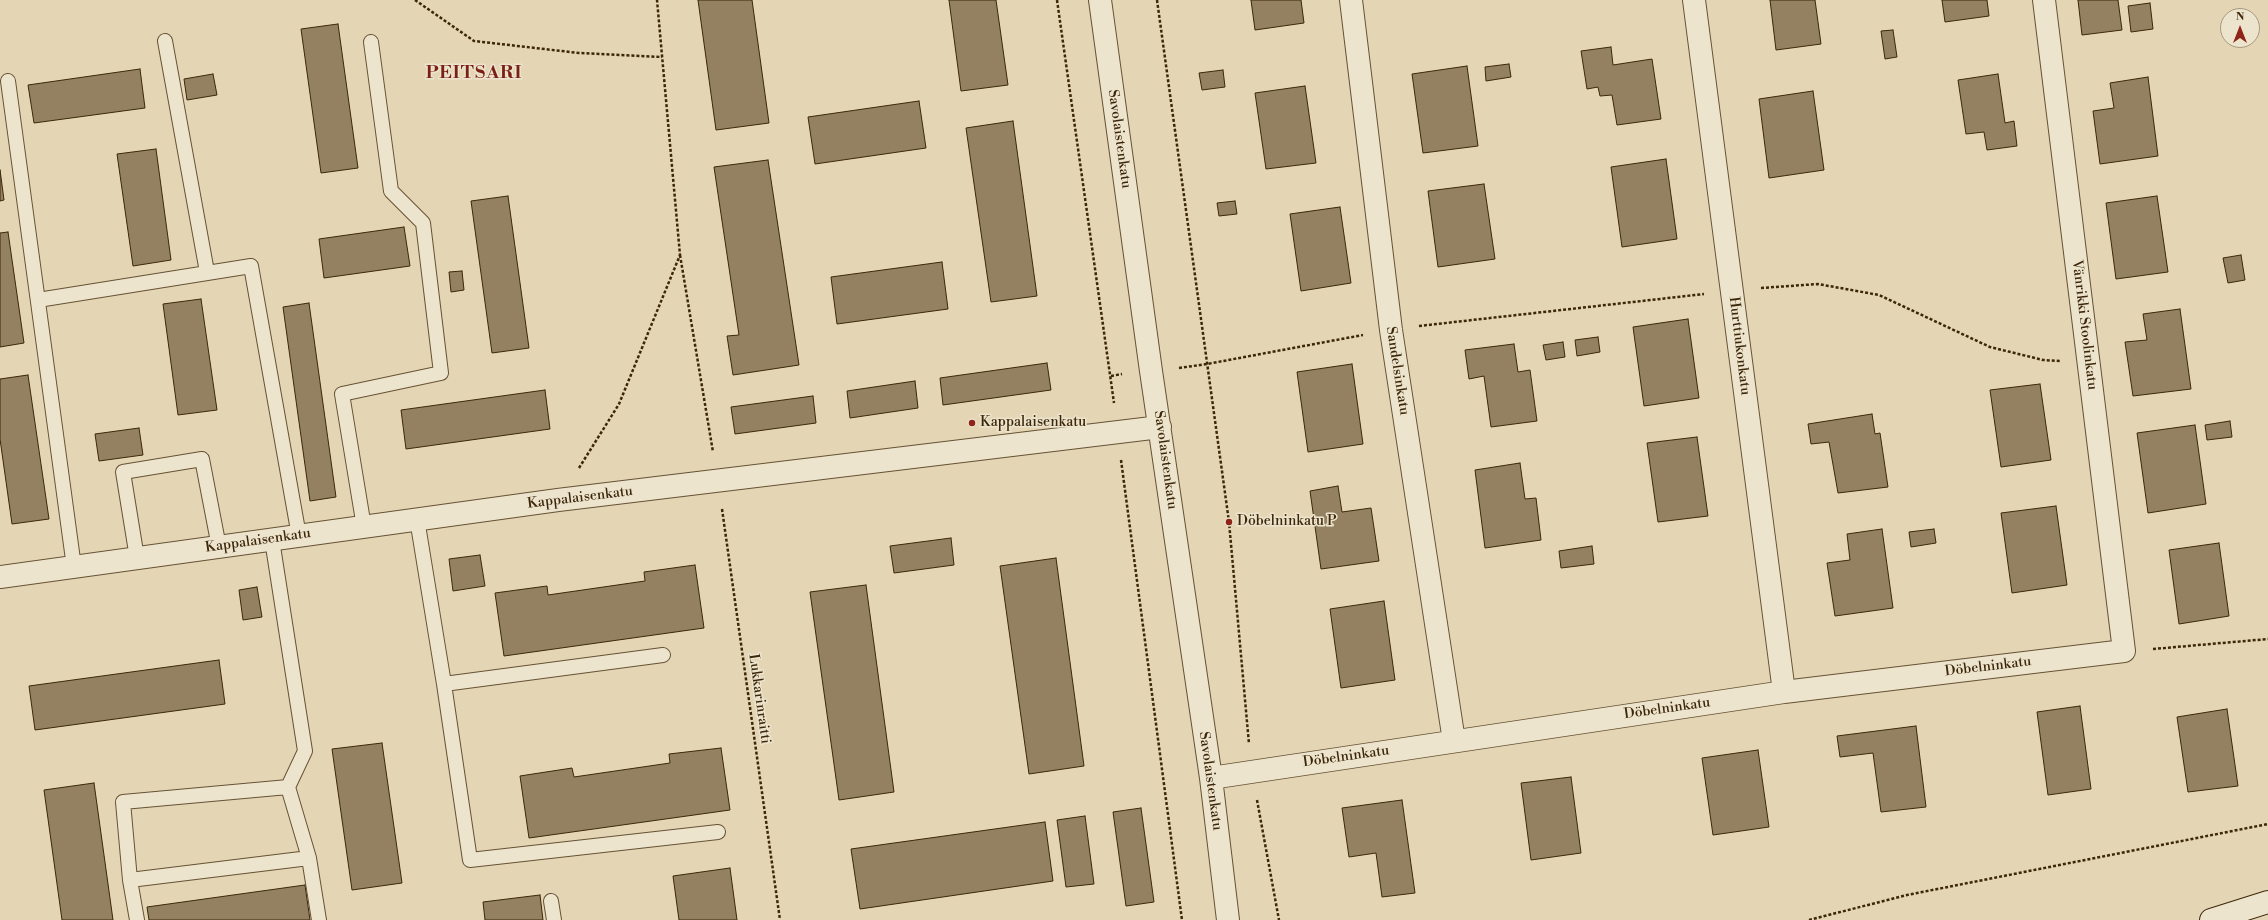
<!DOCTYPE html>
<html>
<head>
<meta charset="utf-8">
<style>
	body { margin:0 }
	#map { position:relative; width:2268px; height:920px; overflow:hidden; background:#e4d5b4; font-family:"Libre Bodoni",serif }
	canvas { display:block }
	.north { position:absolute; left:2220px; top:8px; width:40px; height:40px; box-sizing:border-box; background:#ede4ce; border:1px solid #a69880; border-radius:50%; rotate:0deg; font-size:11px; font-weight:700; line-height:16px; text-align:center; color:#3c270a }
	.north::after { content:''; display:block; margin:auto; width:14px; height:18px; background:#8f2418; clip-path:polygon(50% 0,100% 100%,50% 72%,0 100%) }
</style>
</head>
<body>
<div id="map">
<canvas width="2268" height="920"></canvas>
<div class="north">N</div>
</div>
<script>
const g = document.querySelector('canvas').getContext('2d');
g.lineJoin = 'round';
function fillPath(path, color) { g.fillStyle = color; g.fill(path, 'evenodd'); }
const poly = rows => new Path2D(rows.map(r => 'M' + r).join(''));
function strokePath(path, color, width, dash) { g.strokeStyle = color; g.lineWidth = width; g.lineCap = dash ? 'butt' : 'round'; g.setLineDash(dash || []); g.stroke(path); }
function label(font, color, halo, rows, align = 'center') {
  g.font = font + ' "Libre Bodoni",serif'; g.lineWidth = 3; g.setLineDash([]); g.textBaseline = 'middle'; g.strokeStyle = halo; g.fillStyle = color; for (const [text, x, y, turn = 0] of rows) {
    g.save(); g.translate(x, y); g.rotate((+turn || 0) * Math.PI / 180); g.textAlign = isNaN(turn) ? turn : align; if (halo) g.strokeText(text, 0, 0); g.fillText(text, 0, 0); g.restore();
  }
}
const building = poly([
	[698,0,752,0,769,123,716,130,698,0],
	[949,0,996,0,1008,85,961,91,949,0],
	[1251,0,1301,0,1304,23,1255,30,1251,0],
	[1770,0,1815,0,1821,44,1776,50,1770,0],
	[1942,0,1987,0,1989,16,1945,22,1942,0],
	[2078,0,2118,0,2122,30,2082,35,2078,0],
	[2150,3,2153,29,2131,32,2128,6,2150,3],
	[338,24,358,168,321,173,301,29,338,24],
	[1893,30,1897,57,1885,59,1881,31,1893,30],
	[1611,47,1613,65,1652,59,1661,119,1617,125,1612,95,1600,96,1598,87,1587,89,1581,51,1611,47],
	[1509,64,1511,77,1486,81,1485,67,1509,64],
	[1467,66,1478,146,1423,153,1412,74,1467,66],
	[140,69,145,108,34,123,28,85,140,69],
	[1223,70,1225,87,1202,90,1199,73,1223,70],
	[213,74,217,95,187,100,184,79,213,74],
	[1998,74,2005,123,2014,121,2017,146,1987,150,1984,132,1966,134,1958,80,1998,74],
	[2148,77,2158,156,2100,164,2093,111,2114,108,2110,83,2148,77],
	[1305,86,1316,163,1266,169,1255,93,1305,86],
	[1813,91,1824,170,1769,178,1759,99,1813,91],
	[919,101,926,148,815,164,808,117,919,101],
	[1013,121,1037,296,991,302,966,128,1013,121],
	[156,149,171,260,133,266,117,154,156,149],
	[1666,159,1677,239,1622,247,1611,167,1666,159],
	[768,160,799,365,733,375,727,336,739,335,714,167,768,160],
	[0,170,4,200,0,201,0,170],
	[1484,184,1495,259,1438,267,1428,191,1484,184],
	[508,196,529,348,492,353,471,201,508,196],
	[2157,196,2168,272,2116,279,2106,203,2157,196],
	[1235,201,1237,214,1219,216,1217,203,1235,201],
	[1340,207,1351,283,1301,291,1290,214,1340,207],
	[404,227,410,266,324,278,319,239,404,227],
	[8,232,24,343,0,347,0,233,8,232],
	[2241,255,2245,280,2228,283,2223,258,2241,255],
	[942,262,948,309,837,324,831,277,942,262],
	[462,271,464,290,451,292,449,272,462,271],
	[201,299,217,410,178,415,163,304,201,299],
	[309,303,336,497,310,501,283,307,309,303],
	[2180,309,2191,389,2133,396,2125,342,2147,340,2143,314,2180,309],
	[1688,319,1699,398,1644,406,1633,327,1688,319],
	[1598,337,1600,352,1577,356,1575,340,1598,337],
	[1563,342,1565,357,1546,360,1543,345,1563,342],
	[1514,344,1518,372,1530,370,1537,421,1491,427,1484,376,1469,379,1465,350,1514,344],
	[1047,363,1051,390,943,405,940,378,1047,363],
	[1352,364,1363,444,1308,452,1297,372,1352,364],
	[28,375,49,519,12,524,0,439,0,379,28,375],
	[915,381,918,408,850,418,847,391,915,381],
	[2040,384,2051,460,2001,467,1990,390,2040,384],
	[545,390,550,429,406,449,401,410,545,390],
	[813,396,816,423,735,434,731,407,813,396],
	[1872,414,1875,434,1880,433,1888,487,1838,493,1829,442,1811,444,1808,424,1872,414],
	[2230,421,2232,437,2207,440,2205,425,2230,421],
	[2195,425,2206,504,2148,513,2137,433,2195,425],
	[139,428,143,455,99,461,95,434,139,428],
	[1697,437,1708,516,1658,522,1647,443,1697,437],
	[1520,463,1525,499,1536,498,1541,540,1485,548,1475,470,1520,463],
	[1338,486,1342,512,1371,508,1379,561,1321,569,1310,491,1338,486],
	[2056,506,2067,585,2012,593,2001,513,2056,506],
	[1882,529,1893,608,1835,616,1827,563,1850,560,1847,534,1882,529],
	[1934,529,1936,543,1911,547,1909,532,1934,529],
	[951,538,954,565,894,573,890,546,951,538],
	[2219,543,2229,616,2179,624,2169,550,2219,543],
	[1592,546,1594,564,1561,568,1559,551,1592,546],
	[480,555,485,586,453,591,449,559,480,555],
	[1056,558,1084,766,1029,774,1000,566,1056,558],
	[695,565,704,628,504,656,495,593,547,586,548,595,645,581,644,572,695,565],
	[866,585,894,792,839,800,810,592,866,585],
	[257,587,262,617,243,620,239,590,257,587],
	[1384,601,1395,680,1341,688,1330,609,1384,601],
	[219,660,225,704,35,730,29,686,219,660],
	[2080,706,2091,789,2048,795,2037,712,2080,706],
	[2227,709,2238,786,2188,792,2177,717,2227,709],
	[1916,726,1926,807,1881,812,1873,753,1840,757,1837,736,1916,726],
	[382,743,402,883,352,890,332,749,382,743],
	[721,748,730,810,529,838,520,776,572,768,574,777,670,763,669,754,721,748],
	[1758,750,1769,827,1713,835,1702,758,1758,750],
	[1571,777,1581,853,1531,860,1521,783,1571,777],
	[94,783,113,920,62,920,44,790,94,783],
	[1402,800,1415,893,1382,897,1376,853,1349,857,1342,808,1402,800],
	[1141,808,1154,902,1126,906,1113,812,1141,808],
	[1085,816,1094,884,1066,887,1057,820,1085,816],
	[1045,822,1053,881,860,909,851,849,1045,822],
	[730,868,737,920,679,920,673,876,730,868],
	[305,885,310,920,149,920,147,907,305,885],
	[540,895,543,920,485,920,483,902,540,895]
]);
fillPath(building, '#938162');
strokePath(building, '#3c270a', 1);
const service = poly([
	[165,41,207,272],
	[8,81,74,567],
	[38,300,251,266,299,536],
	[417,519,444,684,663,655],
	[364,527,342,394,441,373,423,223,391,191,371,42],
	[272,540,305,751,288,787,123,802,130,880,309,858,319,920],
	[137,558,123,472,202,459,219,547],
	[444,684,470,860,718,832],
	[288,787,309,858],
	[130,880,137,920],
	[551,901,554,920]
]);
const minor = poly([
	[1100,0,1151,371,1211,778,1228,920],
	[1351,0,1391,330,1454,741],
	[1694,0,1784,692],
	[0,577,558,500,1160,427],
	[1211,778,1784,692,2124,651,2044,0]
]);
const secondary = poly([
	[2211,920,2268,902]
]);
strokePath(service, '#665234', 16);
strokePath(minor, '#665234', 24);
strokePath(secondary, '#3c270a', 24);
strokePath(poly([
	[415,0,474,41,579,53,662,57],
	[1057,0,1114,403],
	[1157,0,1229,522,1249,744],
	[680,255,713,452],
	[1761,288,1818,284,1879,295,1990,347,2043,360,2060,361],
	[1419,326,1704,294],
	[1179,368,1207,364,1363,335],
	[1111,376,1122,374],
	[1121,460,1182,920],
	[579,468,619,404,680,255,657,0],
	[722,509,780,920],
	[2153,649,2268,639],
	[1257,800,1279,920],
	[1809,920,1907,895,2268,824]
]), '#3c270a', 2.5, [3, 2]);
strokePath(service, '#ede4ce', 14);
strokePath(minor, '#ede4ce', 22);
strokePath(secondary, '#ede4ce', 22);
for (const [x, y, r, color] of [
	[972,423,4,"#8f2418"],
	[1229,522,4,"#8f2418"]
]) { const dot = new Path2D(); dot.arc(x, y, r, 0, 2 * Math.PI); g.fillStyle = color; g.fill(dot); strokePath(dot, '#ede4ce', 1.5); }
label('14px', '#3c270a', '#ede4ce', [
	["Savolaistenkatu",1119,139,82],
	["Vänrikki Stoolinkatu",2084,325,83],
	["Hurttiukonkatu",1739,346,83],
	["Sandelsinkatu",1397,371,81],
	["Savolaistenkatu",1165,460,82],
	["Kappalaisenkatu",580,498,-7],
	["Kappalaisenkatu",258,541,-8],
	["Döbelninkatu",1988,667,-7],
	["Lukkarinraitti",759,699,82],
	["Döbelninkatu",1667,709,-8],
	["Döbelninkatu",1346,757,-8],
	["Savolaistenkatu",1210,781,82]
]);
label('14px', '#3c270a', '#ede4ce', [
	["Kappalaisenkatu",980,423],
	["Döbelninkatu P",1237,522]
], 'left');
g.letterSpacing = '1px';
label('bold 18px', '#7a1f14', '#ede4ce', [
	["PEITSARI",474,74]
]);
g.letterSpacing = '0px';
</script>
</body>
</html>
